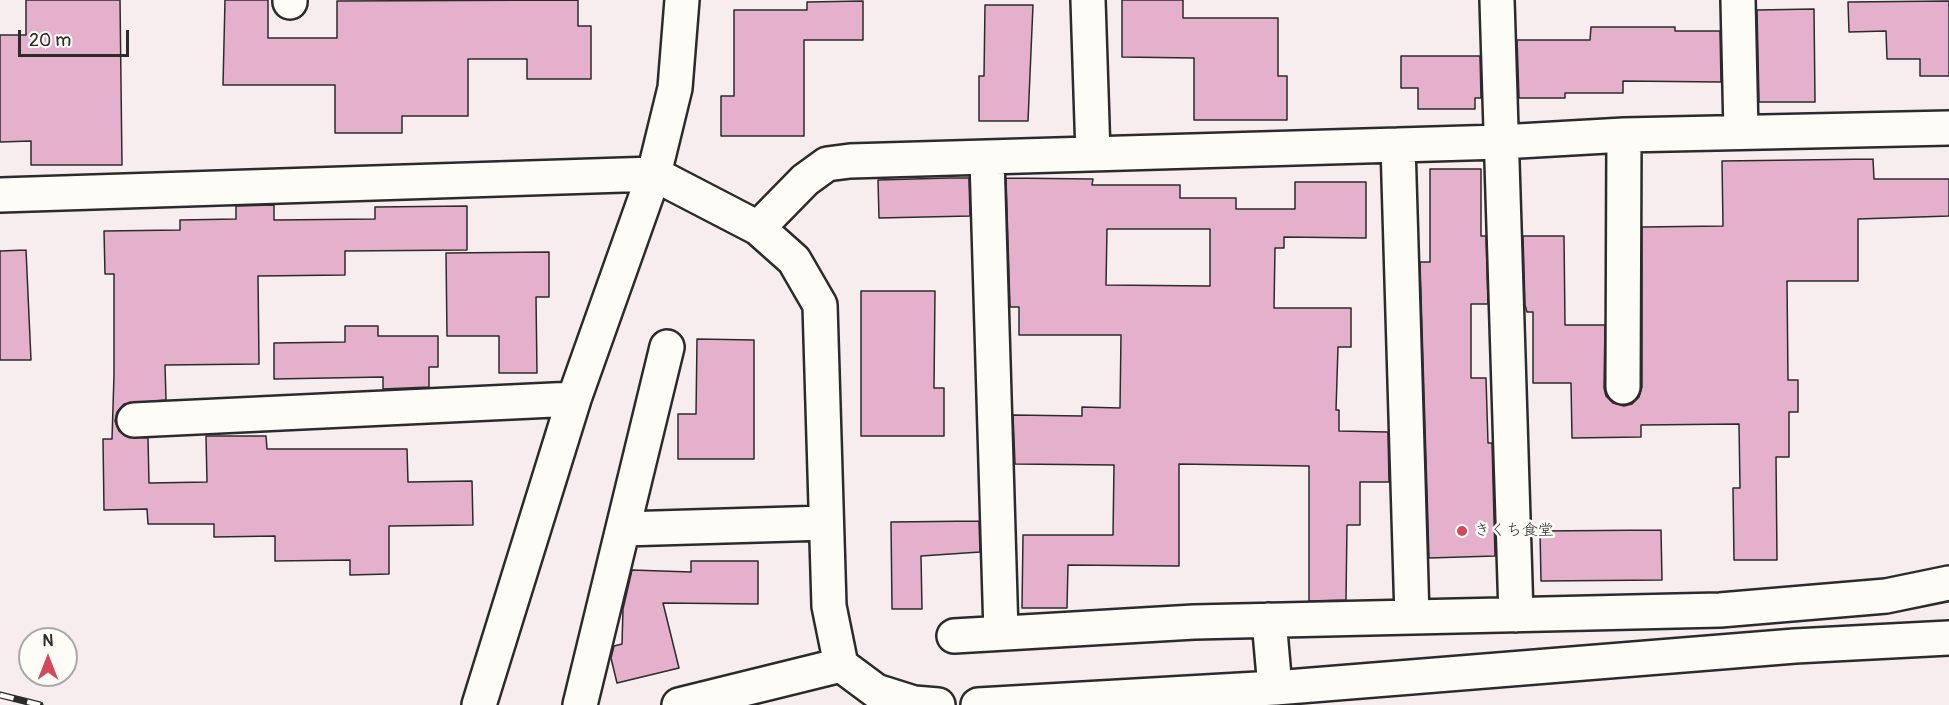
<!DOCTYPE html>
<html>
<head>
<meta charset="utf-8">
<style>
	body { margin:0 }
	#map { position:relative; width:1949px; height:705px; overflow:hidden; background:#f8edee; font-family:Pangolin,sans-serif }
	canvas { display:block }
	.north { position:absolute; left:18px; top:627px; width:60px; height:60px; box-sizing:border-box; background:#fdfcf7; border:2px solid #a9a8a5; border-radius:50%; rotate:0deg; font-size:16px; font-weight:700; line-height:24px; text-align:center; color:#2b2b2b }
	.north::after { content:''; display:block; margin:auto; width:21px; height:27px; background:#d1495b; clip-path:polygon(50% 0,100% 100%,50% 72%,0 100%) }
	.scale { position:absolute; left:18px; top:30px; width:111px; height:27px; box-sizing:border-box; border:3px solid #2b2b2b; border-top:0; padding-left:8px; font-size:18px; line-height:21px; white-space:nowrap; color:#2b2b2b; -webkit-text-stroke:4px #fdfcf7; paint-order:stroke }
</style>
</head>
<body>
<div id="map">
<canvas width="1949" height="705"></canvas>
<div class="north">N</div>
<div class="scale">20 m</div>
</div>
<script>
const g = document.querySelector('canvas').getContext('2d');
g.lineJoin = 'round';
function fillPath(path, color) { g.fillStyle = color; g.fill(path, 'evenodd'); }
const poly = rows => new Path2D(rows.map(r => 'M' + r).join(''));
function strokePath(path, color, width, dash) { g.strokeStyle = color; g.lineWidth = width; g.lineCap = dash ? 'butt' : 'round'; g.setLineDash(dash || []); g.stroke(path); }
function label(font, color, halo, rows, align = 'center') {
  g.font = font + ' Pangolin,"Klee One",sans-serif'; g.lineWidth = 5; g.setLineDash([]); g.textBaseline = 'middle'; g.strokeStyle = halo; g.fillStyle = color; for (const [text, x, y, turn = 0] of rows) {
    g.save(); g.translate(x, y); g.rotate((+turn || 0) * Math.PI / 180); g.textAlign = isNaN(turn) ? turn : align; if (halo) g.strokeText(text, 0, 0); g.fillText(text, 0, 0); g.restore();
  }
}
const building = poly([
	[26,0,120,0,122,165,31,165,31,141,0,142,0,35,26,35,26,0],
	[225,0,268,0,268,38,337,38,337,1,578,0,578,26,591,26,591,79,527,79,527,59,468,59,468,116,402,116,402,133,335,133,335,85,223,85,225,0],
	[1122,0,1183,0,1183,18,1278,18,1278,76,1287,76,1287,120,1194,120,1194,58,1122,57,1122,0],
	[863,1,863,40,804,40,804,136,721,136,721,96,734,96,734,10,807,10,807,2,863,1],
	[1949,1,1949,76,1920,76,1920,59,1887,59,1886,31,1849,32,1848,2,1949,1],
	[985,5,1033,5,1028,121,979,121,979,76,984,76,985,5],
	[1814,9,1815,102,1759,102,1757,10,1814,9],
	[1591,27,1675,27,1675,31,1720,31,1721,82,1623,81,1623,93,1565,93,1565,98,1519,98,1517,40,1590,40,1591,27],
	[1401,56,1480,56,1481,98,1475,98,1475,109,1418,109,1418,88,1401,88,1401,56],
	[1873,159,1874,179,1949,179,1949,216,1858,219,1858,281,1787,281,1788,380,1798,380,1798,412,1789,412,1789,457,1776,457,1777,560,1734,560,1733,488,1740,488,1739,424,1641,425,1641,437,1572,438,1571,383,1533,383,1533,312,1527,312,1525,305,1523,236,1564,236,1565,325,1605,325,1604,388,1606,396,1613,403,1624,406,1632,404,1639,397,1642,387,1642,227,1723,226,1722,161,1873,159],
	[1430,169,1481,169,1481,236,1486,236,1488,304,1471,304,1471,378,1486,378,1488,443,1492,443,1495,556,1429,558,1420,262,1430,262,1430,169],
	[949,178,969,178,970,216,879,218,878,180,949,178],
	[1006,178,1093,179,1092,185,1180,185,1180,198,1236,198,1236,209,1295,209,1295,182,1366,182,1366,238,1284,237,1284,248,1275,248,1274,308,1351,308,1351,347,1338,347,1336,410,1339,410,1339,431,1388,432,1389,482,1360,482,1360,525,1347,525,1346,600,1309,601,1309,466,1179,464,1179,566,1068,565,1067,608,1022,608,1023,535,1113,535,1114,465,1015,464,1013,415,1082,416,1082,407,1120,408,1121,335,1019,335,1019,307,1010,307,1006,178],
	[1107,229,1210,229,1210,286,1106,285,1107,229],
	[274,205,274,220,375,219,375,207,467,206,467,250,345,251,345,275,258,276,259,364,165,365,166,400,124,404,117,412,115,421,119,431,125,436,148,438,149,483,207,482,206,436,266,436,267,449,407,449,408,482,472,481,473,525,389,526,389,574,350,575,350,560,275,561,275,536,214,537,214,524,148,524,147,509,104,510,103,439,112,439,114,375,114,274,105,274,104,231,180,230,180,220,236,219,236,206,274,205],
	[26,250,31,360,0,360,0,251,26,250],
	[549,252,549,297,536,297,537,373,499,373,499,336,447,336,446,253,549,252],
	[861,291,935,291,934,388,944,388,944,436,861,436,861,291],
	[345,326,378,326,378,336,438,336,438,367,429,367,429,387,383,389,383,377,274,379,274,343,345,342,345,326],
	[697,339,754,340,754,459,678,459,678,414,696,414,697,339],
	[979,521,980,552,921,556,922,609,892,609,891,522,979,521],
	[1661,530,1662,580,1541,581,1540,531,1661,530],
	[691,561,758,561,758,604,663,603,679,668,617,683,611,658,614,646,622,644,623,609,632,570,691,572,691,561]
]);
fillPath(building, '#e4b0cb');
strokePath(building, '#2b2b2b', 1.5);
const minor = poly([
	[290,0,290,2],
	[1088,0,1093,154],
	[1497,0,1516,615],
	[1738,0,1741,132],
	[1398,145,1412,617],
	[987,159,1001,633],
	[0,195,654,174,758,228,794,260,820,305,829,606,841,665,876,691,914,703,938,705],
	[758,228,805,180,827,164,850,161,1501,142,1624,135,1949,128],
	[1623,387,1624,135],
	[134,420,574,399],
	[623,529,826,523],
	[1269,620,1275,688],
	[954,636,1194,622,1720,610,1886,596,1949,583],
	[479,705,574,399,654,174,675,88,682,0],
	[580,705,667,347],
	[679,705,841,665],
	[978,705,1275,688,1795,646,1949,638]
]);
strokePath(minor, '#2b2b2b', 38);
strokePath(minor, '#fdfcf7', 33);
const rail = poly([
	[0,695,40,705]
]);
strokePath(rail, '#2b2b2b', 7);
strokePath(rail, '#fdfcf7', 4.5, [14]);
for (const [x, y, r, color] of [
	[1462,531,6,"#d1495b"]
]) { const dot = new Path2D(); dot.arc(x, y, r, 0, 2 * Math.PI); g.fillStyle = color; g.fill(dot); strokePath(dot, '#fdfcf7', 2); }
label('16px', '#2b2b2b', '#fdfcf7', [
	["きくち食堂",1474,531]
], 'left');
</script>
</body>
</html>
